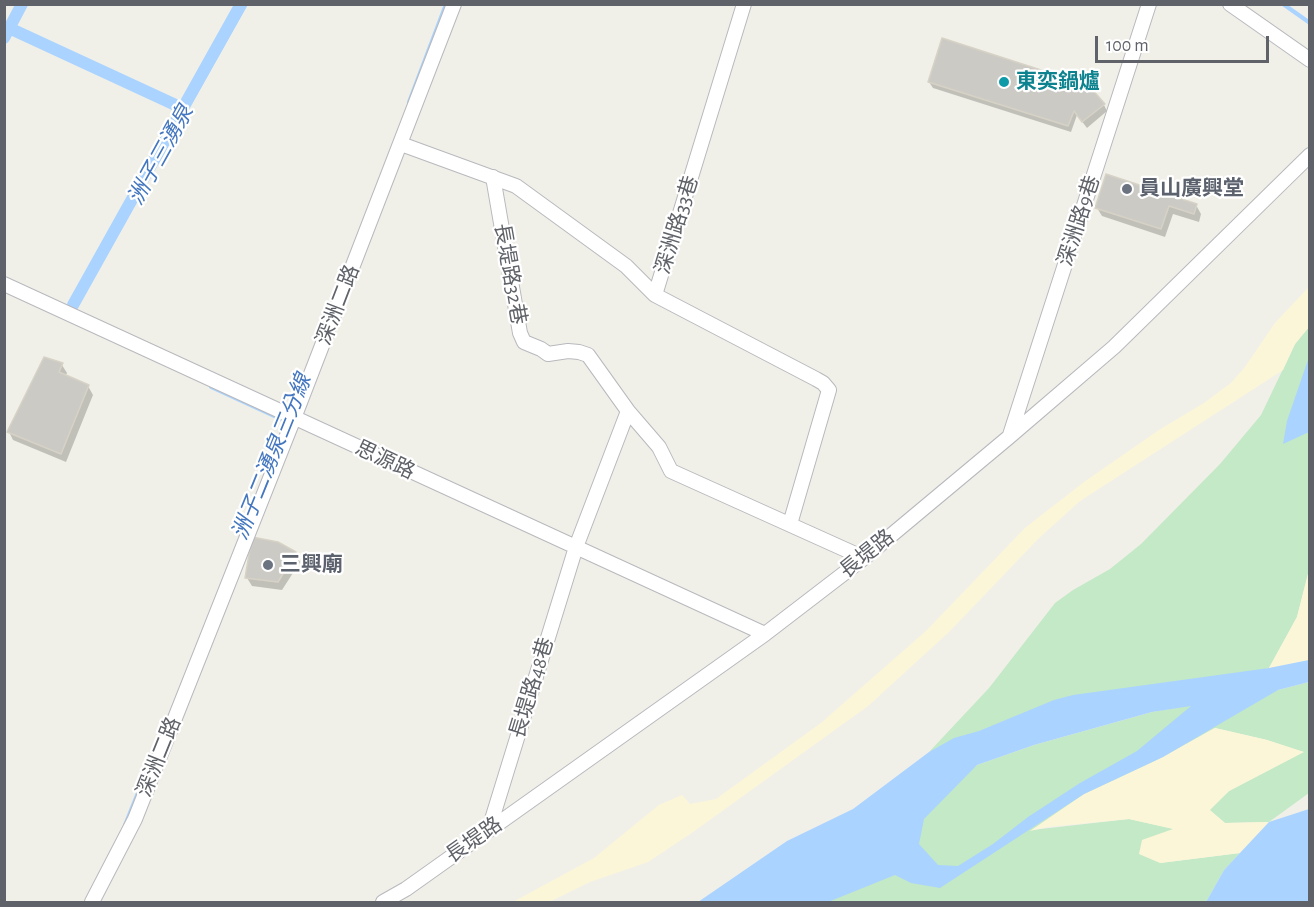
<!DOCTYPE html>
<html>
<head>
<meta charset="utf-8">
<style>
	body { margin:0 }
	#map { position:relative; width:1314px; height:907px; overflow:hidden; background:#f1f0e8; font-family:"Alegreya Sans",sans-serif }
	canvas { display:block }
	.frame { position:absolute; inset:0; border:6px solid #5f6268; pointer-events:none }
	.scale { position:absolute; left:1095px; top:36px; width:174px; height:27px; box-sizing:border-box; border:3px solid #5f6268; border-top:0; padding-left:8px; font-size:18px; line-height:21px; white-space:nowrap; color:#5f6268; -webkit-text-stroke:4px #fff; paint-order:stroke }
</style>
</head>
<body>
<div id="map">
<canvas width="1314" height="907"></canvas>
<div class="frame"></div>
<div class="scale">100 m</div>
</div>
<script>
const g = document.querySelector('canvas').getContext('2d');
g.lineJoin = 'round';
function fillPath(path, color) { g.fillStyle = color; g.fill(path, 'evenodd'); }
const poly = rows => new Path2D(rows.map(r => 'M' + r).join(''));
function strokePath(path, color, width, dash) { g.strokeStyle = color; g.lineWidth = width; g.lineCap = dash ? 'butt' : 'round'; g.setLineDash(dash || []); g.stroke(path); }
function label(font, color, halo, rows, align = 'center') {
  g.font = font + ' "Alegreya Sans","Noto Sans TC",sans-serif'; g.lineWidth = 4.5; g.setLineDash([]); g.textBaseline = 'middle'; g.strokeStyle = halo; g.fillStyle = color; for (const [text, x, y, turn = 0] of rows) {
    g.save(); g.translate(x, y); g.rotate((+turn || 0) * Math.PI / 180); g.textAlign = isNaN(turn) ? turn : align; if (halo) g.strokeText(text, 0, 0); g.fillText(text, 0, 0); g.restore();
  }
}
fillPath(poly([
	[1309,327,1309,570,1297,617,1269,668,929,752,989,688,1055,603,1073,590,1110,569,1141,544,1220,464,1261,415,1295,344],
	[1309,682,1309,793,1269,822,1225,823,1209,810,1229,791,1303,752,1267,740,1215,728,1032,830,1129,819,1175,829,1160,863,1240,853,1224,870,1206,902,782,902,977,765,1034,745,1152,712,1278,690]
]), '#c4e9c7');
fillPath(poly([
	[1309,287,1309,327,1295,344,1283,370,1080,501,1039,538,949,632,868,706,693,832,648,862,590,882,549,902,513,902,594,858,659,805,682,795,690,804,716,799,821,723,926,631,1025,528,1084,482,1159,430,1204,403,1231,383,1245,367,1275,323],
	[1309,570,1309,660,1269,668,1297,617],
	[1215,728,1267,740,1304,752,1229,791,1210,810,1225,823,1269,822,1240,853,1160,863,1139,854,1142,840,1173,829,1129,819,1047,827,1030,831,1084,794,1163,757]
]), '#fcf6d8');
fillPath(poly([
	[1309,357,1309,432,1283,444,1287,421],
	[1309,660,1309,682,1278,690,1163,757,1084,794,940,888,911,883,895,875,828,902,698,902,787,841,853,809,929,752,954,738,979,731,1054,700,1073,695,1269,668],
	[1191,706,1137,751,1080,783,1028,817,993,844,958,866,938,865,919,844,924,819,977,765,1034,745,1152,712],
	[1309,809,1309,902,1206,902,1224,870,1269,822]
]), '#aad3ff');
fillPath(poly([
	[929,82,1087,93,1104,105,1107,111,1087,128,1077,115,1071,132,933,88],
	[1107,176,1196,205,1201,214,1199,222,1173,214,1165,237,1102,216,1097,208],
	[62,365,67,373,65,377,88,386,93,395,66,462,13,440,9,432],
	[295,554,300,562,282,590,252,586,247,578]
]), '#0003');
strokePath(poly([
	[1283,4,1310,23],
	[409,102,446,4],
	[76,306,246,4],
	[211,387,287,422],
	[125,825,168,718]
]), '#aad3ff', 4);
strokePath(poly([
	[9,28,182,108],
	[4,38,22,4],
	[73,305,241,4]
]), '#aad3ff', 12);
const building = poly([
	[942,38,1081,83,1087,91,1091,88,1105,104,1082,122,1074,111,1068,126,928,82,942,38],
	[1106,174,1197,204,1194,214,1169,206,1161,229,1095,208,1106,174],
	[44,357,63,363,59,372,89,385,61,454,7,432,44,357],
	[252,537,278,542,296,552,278,582,245,578,252,537]
]);
fillPath(building, '#cccac5');
strokePath(building, '#d6d2c6', 1.5);
const minor = poly([
	[1230,4,1310,60],
	[401,144,516,186,626,266,655,295,744,4],
	[493,177,520,333,524,342,541,349,548,354,568,351,579,352,588,355,628,411],
	[4,284,765,634],
	[655,295,816,379,823,383,829,390,790,524],
	[1010,435,1149,4],
	[489,829,576,547,628,411,659,447,671,471,864,558],
	[92,902,135,819,294,418,454,4],
	[383,902,406,889,765,634,864,558,1009,437,1114,347,1310,155]
]);
strokePath(minor, '#b8b9be', 16);
strokePath(minor, '#fff', 14);
for (const [x, y, r, color] of [
	[1004,82,6,"#0f9aa8"],
	[1127,189,6,"#6b7280"],
	[268,565,6,"#6b7280"]
]) { const dot = new Path2D(); dot.arc(x, y, r, 0, 2 * Math.PI); g.fillStyle = color; g.fill(dot); strokePath(dot, '#fff', 2); }
label('bold 21px', '#0d838f', '#fff', [
	["東奕鍋爐",1016,82]
], 'left');
label('bold 21px', '#5b616d', '#fff', [
	["員山廣興堂",1139,189],
	["三興廟",280,565]
], 'left');
label('21px', '#5f6268', '#fff', [
	["深洲路9巷",1079,221,-72],
	["深洲路33巷",677,225,-73],
	["長堤路32巷",510,274,80],
	["深洲二路",338,305,-69],
	["思源路",385,460,25],
	["長堤路",867,554,-39],
	["長堤路48巷",532,688,-73],
	["深洲二路",159,757,-68],
	["長堤路",474,840,-35]
]);
label('italic 22px', '#4477bf', '#fff', [
	["洲子三湧泉",161,155,-61],
	["洲子二湧泉三分線",272,457,-68]
]);
</script>
</body>
</html>
